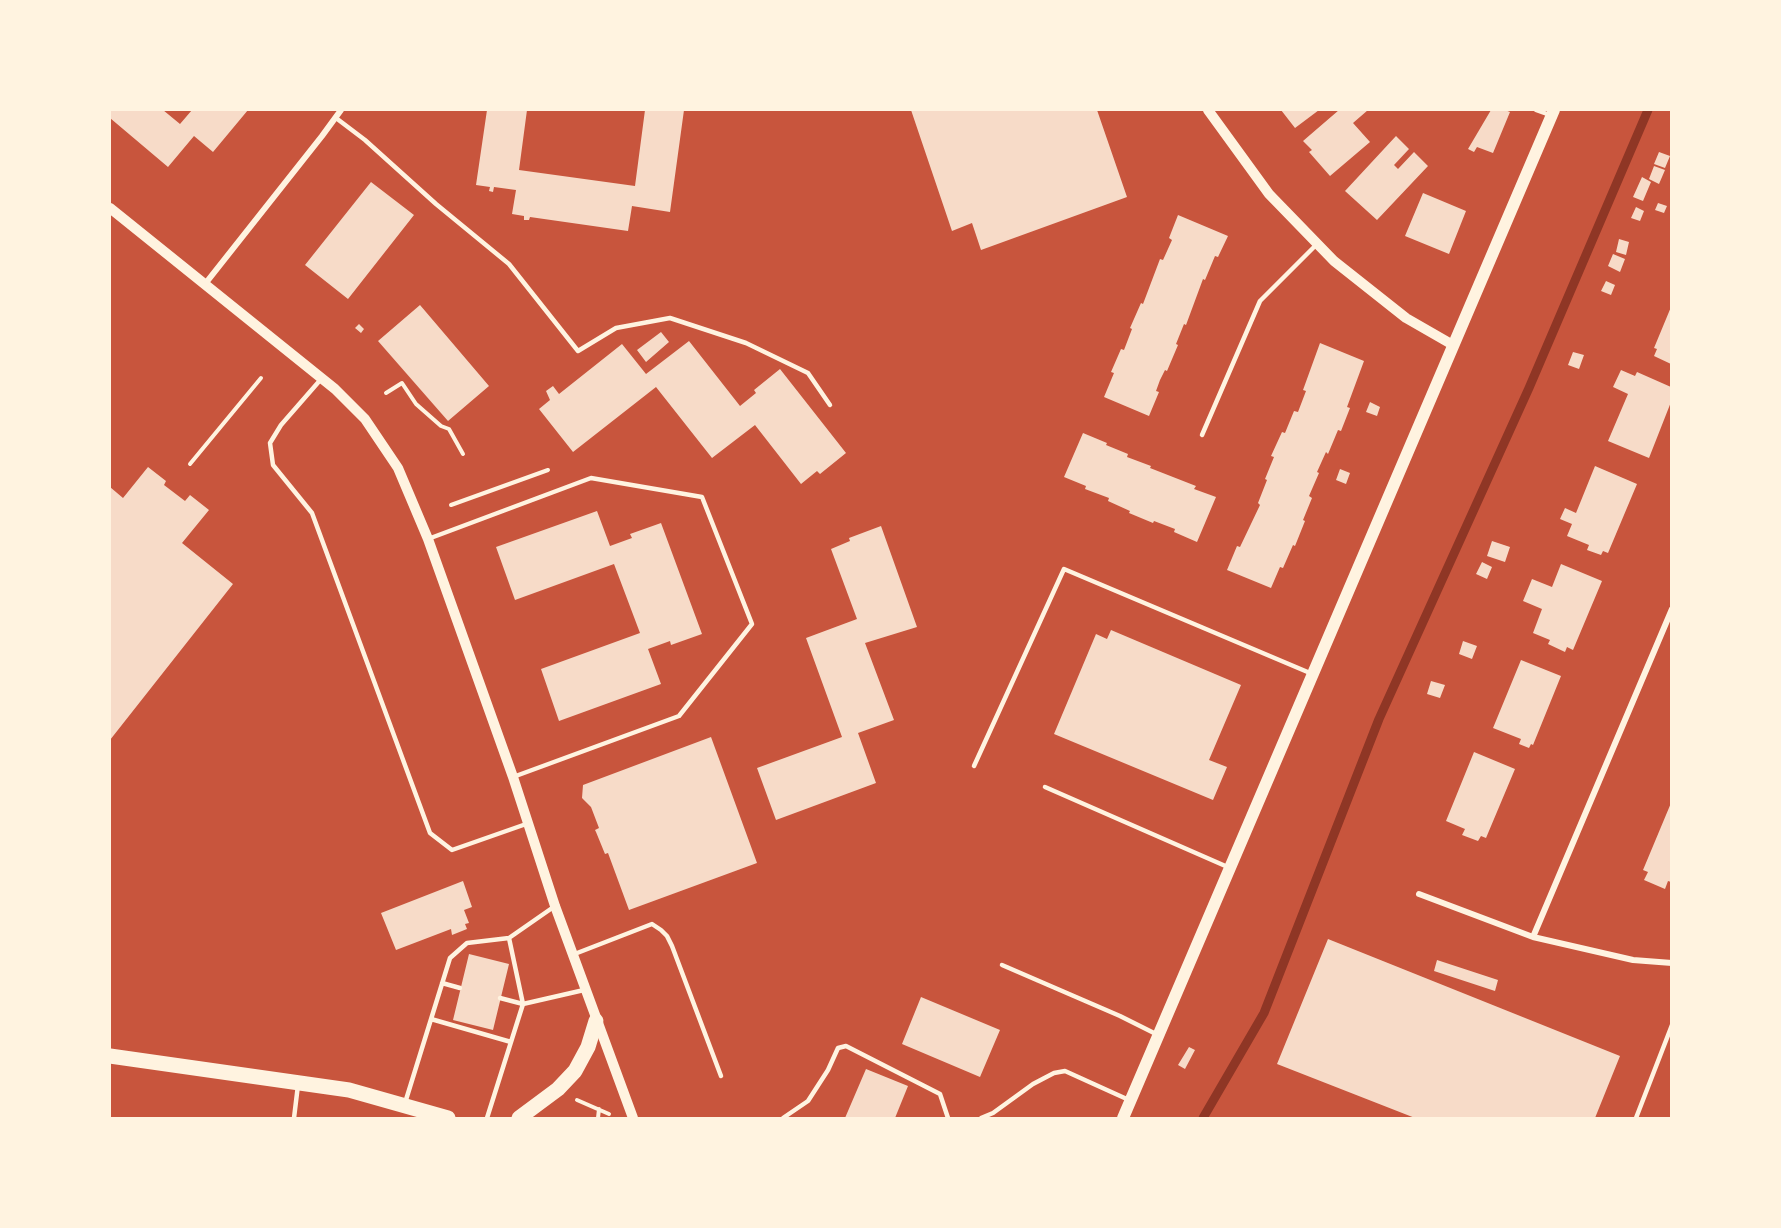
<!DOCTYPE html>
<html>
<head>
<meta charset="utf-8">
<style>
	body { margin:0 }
	#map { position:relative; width:1781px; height:1228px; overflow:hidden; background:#c8553d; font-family:Helvetica,sans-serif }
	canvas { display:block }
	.frame { position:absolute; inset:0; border:111px solid #fff3e0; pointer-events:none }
</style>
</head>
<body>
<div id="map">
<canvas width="1781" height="1228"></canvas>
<div class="frame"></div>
</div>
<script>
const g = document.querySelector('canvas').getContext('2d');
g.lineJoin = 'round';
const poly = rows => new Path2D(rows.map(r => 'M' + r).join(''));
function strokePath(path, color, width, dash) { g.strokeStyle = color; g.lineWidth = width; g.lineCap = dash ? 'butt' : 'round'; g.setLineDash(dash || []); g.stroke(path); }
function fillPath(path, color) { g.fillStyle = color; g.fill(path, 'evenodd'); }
strokePath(poly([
	[1203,1118,1264,1013,1379,719,1529,388,1648,110]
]), '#8f3625', 9);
fillPath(poly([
	[110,110,163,110,180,124,192,110,248,110,213,152,194,136,168,167,110,118],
	[487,110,527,110,519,170,635,186,645,110,684,110,670,212,632,206,628,231,530,217,529,220,524,220,524,216,512,214,516,190,494,187,493,192,489,191,490,187,476,185],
	[911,110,1097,110,1127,197,981,250,972,223,952,231],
	[1281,110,1319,110,1295,128],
	[1339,110,1368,110,1353,123,1370,142,1330,176,1309,152,1312,150,1303,141],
	[1491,110,1505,110,1510,112,1493,153,1477,147,1474,152,1468,149],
	[1396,136,1409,149,1394,165,1398,169,1414,152,1428,166,1377,220,1345,191],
	[1659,152,1670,156,1665,168,1654,164],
	[1654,166,1665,170,1659,184,1649,179],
	[1642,177,1651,182,1643,201,1633,197],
	[371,182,414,215,348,299,305,265],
	[1423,193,1466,211,1449,254,1405,236],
	[1658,203,1667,206,1664,213,1655,210],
	[1636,207,1644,211,1640,221,1631,218],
	[1178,215,1228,236,1218,257,1215,256,1205,280,1203,279,1186,325,1184,324,1176,344,1178,345,1167,371,1165,370,1160,380,1156,391,1159,392,1149,416,1104,397,1114,373,1111,372,1121,349,1124,350,1132,329,1130,328,1141,303,1143,304,1160,259,1163,260,1172,240,1169,238],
	[1619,239,1629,242,1626,255,1616,252],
	[1613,254,1625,259,1620,272,1608,266],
	[1606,281,1615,285,1611,295,1601,291],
	[420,305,489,386,448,421,378,341],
	[1671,307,1671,364,1654,356,1657,349,1654,348],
	[359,324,364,329,361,333,355,328],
	[661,332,669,342,646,362,637,350],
	[689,341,740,406,756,393,754,390,780,369,846,453,820,474,817,471,801,484,755,425,712,458,656,387,573,452,539,409,550,400,546,391,553,386,559,394,622,344,646,374],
	[1320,343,1364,361,1347,407,1350,408,1341,431,1338,430,1328,454,1326,452,1317,472,1319,473,1309,496,1312,498,1303,520,1305,521,1295,546,1293,545,1283,568,1280,567,1271,588,1227,570,1237,546,1240,547,1260,505,1258,503,1267,480,1265,479,1274,457,1271,456,1282,432,1285,433,1294,411,1298,412,1306,391,1303,390],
	[1573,352,1584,355,1579,369,1568,365],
	[1621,370,1635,376,1637,372,1671,387,1671,402,1649,458,1608,441,1628,394,1613,387],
	[1370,402,1380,407,1377,416,1366,412],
	[1083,433,1107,443,1106,445,1128,454,1127,457,1151,466,1150,468,1196,486,1194,489,1216,497,1197,542,1174,532,1175,529,1154,521,1153,523,1129,513,1130,511,1108,501,1109,498,1085,489,1086,486,1064,477],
	[1595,466,1637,484,1608,553,1603,551,1601,555,1587,550,1589,545,1567,536,1572,524,1560,519,1565,508,1576,513],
	[148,467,166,481,164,485,185,501,190,495,209,510,182,543,233,584,110,740,110,487,123,498],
	[1340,469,1350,473,1346,484,1336,480],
	[597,511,610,546,632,538,630,534,661,523,702,634,671,645,670,641,648,649,661,684,559,721,541,669,640,633,614,564,515,600,496,547],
	[881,526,917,627,865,643,894,720,858,733,876,783,776,820,757,768,842,737,806,638,857,619,831,549,850,541,849,538],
	[1492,541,1510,547,1505,562,1487,556],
	[1482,562,1492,567,1487,579,1476,574],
	[1561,564,1602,581,1573,650,1567,647,1565,652,1548,644,1550,640,1533,633,1542,609,1523,601,1532,579,1552,587],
	[1111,630,1241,685,1209,760,1227,767,1213,800,1054,734,1096,634,1107,639],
	[1463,641,1477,646,1472,659,1459,654],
	[1521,660,1561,676,1533,745,1531,744,1529,748,1519,744,1521,739,1493,728],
	[1431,681,1445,685,1440,698,1427,694],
	[711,737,757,863,629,910,608,853,605,854,596,832,595,830,599,828,591,807,582,798,583,785],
	[1474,752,1515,769,1486,838,1481,836,1478,841,1462,835,1465,829,1446,821],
	[1671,803,1671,882,1668,881,1665,889,1644,880,1648,872,1643,870],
	[463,881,472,907,464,910,469,923,465,924,467,929,452,935,451,929,396,950,381,913],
	[1328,939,1620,1056,1595,1118,1415,1118,1277,1064],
	[469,954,509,964,493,1030,453,1020],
	[1437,960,1498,980,1495,991,1434,971],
	[921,997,1000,1030,980,1077,902,1044],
	[1189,1047,1195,1050,1185,1069,1178,1065],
	[866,1069,908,1086,895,1118,845,1118]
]), '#f7dbc8');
strokePath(poly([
	[386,393,402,383,416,404,441,426,449,429,463,454],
	[190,464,261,378],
	[451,505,548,470],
	[577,1100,609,1114],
	[598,1118,599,1109]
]), '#fff3e0', 4);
strokePath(poly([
	[1536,110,1550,115],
	[336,118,365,140,436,204,509,264,578,351,616,328,670,318,746,343,808,373,830,405],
	[322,378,281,425,270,443,273,465,312,513,430,833,452,850,529,823],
	[1202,435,1260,301,1317,244],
	[428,539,591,478,702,497,752,624,679,716,513,777],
	[974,766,1064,569,1310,673],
	[1045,787,1230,868],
	[572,955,652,924,661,930,667,936,672,946,721,1076],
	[1002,965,1120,1016,1158,1035],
	[442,983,460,988],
	[500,998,523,1004,509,938],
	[431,1019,511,1042],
	[405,1103,450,958,467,943,509,938,555,906],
	[294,1118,298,1085],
	[487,1118,523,1004,584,990],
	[783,1118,808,1101,828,1070,838,1048,846,1046,940,1094,948,1118],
	[981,1118,993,1113,1033,1084,1054,1073,1065,1071,1129,1100],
	[1636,1118,1672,1025]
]), '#fff3e0', 4.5);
strokePath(poly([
	[205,284,322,136,341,110],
	[1419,894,1533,937,1633,960,1672,963],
	[1533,937,1672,609]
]), '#fff3e0', 6);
strokePath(poly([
	[1208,110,1269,194,1334,261,1406,318,1453,345],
	[110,208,335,389,365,419,398,468,428,539,513,777,555,906,633,1118]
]), '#fff3e0', 10);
strokePath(poly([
	[1123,1118,1554,110]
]), '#fff3e0', 12);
strokePath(poly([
	[110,1056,349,1090,448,1118],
	[519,1118,558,1089,575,1071,588,1047,596,1021]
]), '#fff3e0', 15);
</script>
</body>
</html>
